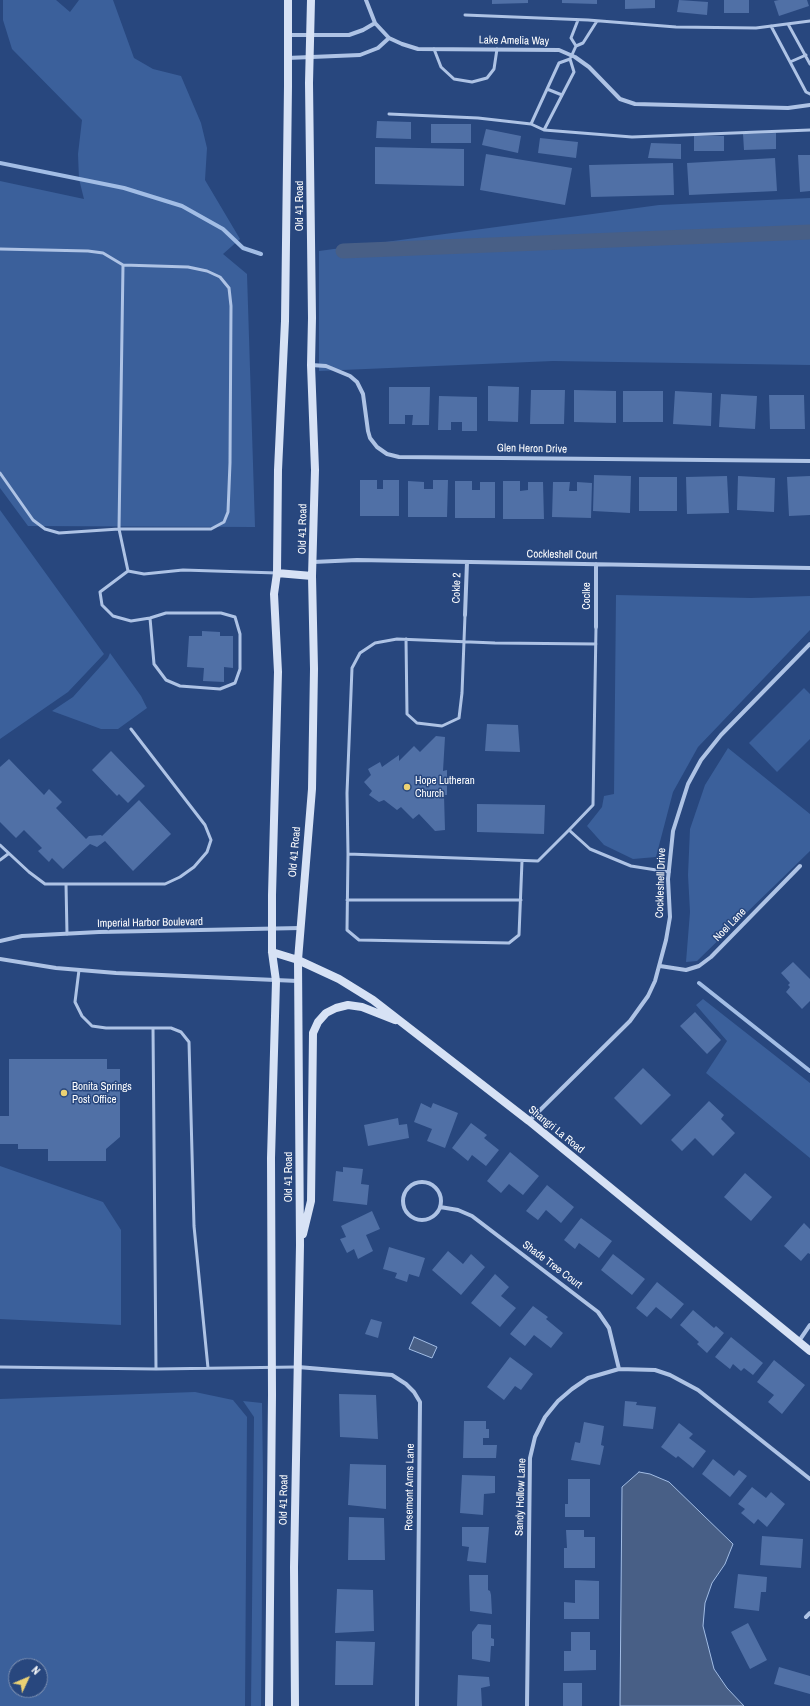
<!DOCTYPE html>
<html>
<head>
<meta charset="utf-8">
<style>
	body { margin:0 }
	#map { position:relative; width:810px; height:1706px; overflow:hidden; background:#28477e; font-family:"Archivo Narrow",sans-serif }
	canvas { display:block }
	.north { position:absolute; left:8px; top:1658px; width:40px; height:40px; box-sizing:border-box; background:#28477e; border:1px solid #7e91b2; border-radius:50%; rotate:46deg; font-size:11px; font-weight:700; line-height:16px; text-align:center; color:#fff }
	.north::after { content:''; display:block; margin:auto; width:14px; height:18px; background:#ecd274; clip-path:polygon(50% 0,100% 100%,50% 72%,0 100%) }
</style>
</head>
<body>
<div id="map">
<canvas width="810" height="1706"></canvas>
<div class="north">N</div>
</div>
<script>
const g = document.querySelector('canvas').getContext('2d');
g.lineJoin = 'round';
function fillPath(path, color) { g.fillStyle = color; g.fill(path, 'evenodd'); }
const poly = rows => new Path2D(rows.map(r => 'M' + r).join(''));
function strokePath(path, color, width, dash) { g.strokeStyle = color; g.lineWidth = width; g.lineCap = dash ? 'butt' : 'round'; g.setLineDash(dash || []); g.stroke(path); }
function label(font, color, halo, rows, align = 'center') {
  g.font = font + ' "Archivo Narrow",sans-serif'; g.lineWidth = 3; g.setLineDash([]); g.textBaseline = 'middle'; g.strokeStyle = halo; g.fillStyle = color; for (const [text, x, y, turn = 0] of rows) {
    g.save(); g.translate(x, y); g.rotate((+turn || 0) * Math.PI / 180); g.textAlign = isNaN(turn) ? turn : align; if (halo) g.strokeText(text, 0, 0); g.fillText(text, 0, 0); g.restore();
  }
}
fillPath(poly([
	[3,0,56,0,70,12,79,0,113,0,134,58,153,69,181,76,201,123,207,148,205,180,240,239,223,254,247,274,255,527,28,526,0,488,0,181,84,199,79,179,78,154,82,120,12,49,3,20],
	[810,198,810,365,553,361,319,371,319,251,659,205],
	[0,510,104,654,68,692,0,739],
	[616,595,751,598,810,596,810,630,698,747,673,792,656,857,633,859,604,845,587,826,602,807,604,796,614,794],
	[110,653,141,696,147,708,118,729,101,729,52,711,73,697,108,658],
	[804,688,810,694,810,739,777,772,749,743],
	[728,748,810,814,810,851,697,961,686,962,690,912,688,875,690,829,705,785],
	[703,999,810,1083,810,1158,706,1073,727,1041,696,1005],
	[0,1166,103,1202,121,1230,121,1325,0,1319],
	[195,1392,233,1400,247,1417,245,1706,0,1706,0,1399],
	[16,1666,40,1666,40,1690,16,1690],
	[243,1401,262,1403,263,1476,261,1706,251,1706,254,1417]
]), '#3b609b');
const water = poly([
	[414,1337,437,1347,432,1358,409,1349,414,1337],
	[639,1472,650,1474,669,1482,733,1544,725,1564,712,1583,705,1603,703,1626,714,1669,727,1688,744,1706,620,1706,622,1487,639,1472]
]);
fillPath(water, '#485f86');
strokePath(water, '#a2bde5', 1);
strokePath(poly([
	[0,163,124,188,182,206,223,229,243,248,261,254],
	[699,983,810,1071]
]), '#a2bde5', 4);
strokePath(poly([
	[343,251,810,232]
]), '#485f86', 15);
fillPath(poly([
	[492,0,528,0,528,3,492,4],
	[562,0,597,0,597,4,562,3],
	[625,0,655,0,655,8,625,9],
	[679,0,708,2,707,15,677,12],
	[724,0,749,0,749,13,724,13],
	[779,0,807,0,809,6,779,16,774,1],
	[377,121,411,122,411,139,376,138],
	[431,124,471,124,471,143,431,143],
	[486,129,521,136,518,153,482,145],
	[776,133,776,149,744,150,743,134],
	[694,136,724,136,724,151,694,151],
	[540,138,578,142,576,158,538,153],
	[651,143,681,144,681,159,648,158],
	[375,147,464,149,464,186,375,184],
	[486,154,572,168,565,205,480,190],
	[798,155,810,155,810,191,800,192],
	[775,158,777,191,689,195,687,163],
	[673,163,674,195,591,197,589,165],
	[488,386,519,387,518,422,488,421],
	[389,387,430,387,429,425,412,425,413,415,405,415,405,424,389,424],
	[531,390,565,390,564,424,530,424],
	[574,390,616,391,616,423,574,422],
	[623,391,663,391,663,422,623,422],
	[675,391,712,393,711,426,673,424],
	[721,394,757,396,755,429,719,427],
	[769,395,804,395,805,429,770,429],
	[439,396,477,397,477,431,462,431,462,422,451,422,451,430,438,430],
	[594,475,631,476,630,513,593,511],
	[727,476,729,513,687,514,686,477],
	[738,476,775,478,774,512,737,510],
	[810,476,810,515,789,516,787,477],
	[639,477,677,477,677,511,639,511],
	[360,480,377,480,377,489,383,489,383,480,399,480,399,516,360,516],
	[433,480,448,480,447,517,408,517,408,481,424,482,424,489,433,489],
	[455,481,472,481,472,490,480,490,480,482,495,482,495,518,455,518],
	[503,481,520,481,520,491,528,490,528,482,543,482,544,519,503,519],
	[553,482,570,482,569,491,577,491,577,482,592,483,591,518,552,517],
	[202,631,220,632,220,636,233,636,233,668,224,667,224,682,203,681,204,668,187,667,189,636,202,636],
	[487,724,518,725,520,752,485,751],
	[436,736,445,737,443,771,447,770,447,795,444,795,445,830,435,831,419,814,413,819,401,807,397,810,384,800,379,802,369,795,372,791,364,782,371,775,368,769,380,762,382,767,399,755,399,761,414,746,420,752],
	[111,751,145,786,128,803,119,794,117,796,92,770],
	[9,759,44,795,49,789,62,802,56,808,86,839,89,836,101,835,102,836,139,800,171,834,133,871,105,841,97,847,90,844,63,869,52,858,49,862,38,851,42,848,24,830,16,838,0,822,0,767],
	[477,804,545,805,544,834,477,832],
	[793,962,810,979,810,1001,802,1009,786,992,790,987,788,985,790,983,781,973],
	[695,1012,721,1040,707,1054,680,1026],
	[9,1059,107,1059,107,1069,120,1069,120,1137,106,1149,106,1161,48,1161,48,1149,18,1149,18,1144,0,1144,0,1116,9,1116],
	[643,1068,671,1095,641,1125,614,1098],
	[709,1101,724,1115,721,1119,735,1133,713,1156,695,1138,682,1151,671,1140],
	[421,1103,431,1108,433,1103,458,1113,445,1148,427,1141,432,1129,414,1122],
	[398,1118,399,1125,407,1124,409,1138,368,1146,364,1125],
	[471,1123,487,1135,484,1138,499,1150,486,1166,472,1155,468,1161,452,1148],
	[510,1152,539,1176,523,1195,509,1184,501,1193,487,1181],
	[343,1167,363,1169,361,1184,369,1185,367,1205,333,1201,336,1171,343,1172],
	[745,1173,772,1197,751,1221,724,1197],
	[547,1185,574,1207,561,1223,546,1210,538,1220,526,1211],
	[372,1211,380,1229,366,1235,373,1251,358,1259,354,1249,347,1253,340,1239,346,1237,341,1226],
	[581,1218,612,1241,599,1258,579,1243,575,1249,564,1240],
	[804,1223,810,1229,810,1254,808,1253,801,1261,784,1246],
	[389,1247,425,1258,419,1277,409,1274,407,1282,395,1278,397,1273,383,1269],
	[448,1251,463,1264,471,1254,485,1267,461,1295,432,1270],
	[613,1254,645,1279,632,1295,601,1270],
	[495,1274,509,1287,501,1296,516,1308,500,1327,471,1303],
	[657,1282,684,1304,671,1319,656,1307,647,1317,636,1308],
	[533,1306,548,1317,546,1319,563,1333,551,1348,534,1335,525,1346,510,1334],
	[693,1310,714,1328,716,1326,724,1333,707,1353,697,1344,699,1342,680,1325],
	[371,1319,382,1322,378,1338,365,1334],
	[731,1337,763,1363,753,1375,744,1368,741,1371,733,1364,730,1369,715,1357],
	[510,1357,533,1374,521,1390,515,1386,504,1400,487,1387],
	[774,1360,805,1385,782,1414,768,1402,774,1395,757,1382],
	[339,1394,376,1395,378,1439,340,1437],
	[625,1401,637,1402,636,1405,656,1407,653,1429,623,1426],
	[464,1421,486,1421,486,1429,489,1429,489,1438,483,1438,483,1445,497,1445,496,1458,463,1458],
	[584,1422,604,1426,601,1445,604,1446,600,1465,571,1460,575,1442,580,1443],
	[679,1423,693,1434,689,1438,706,1451,693,1468,678,1456,676,1458,661,1447],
	[713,1459,734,1476,739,1470,747,1476,730,1497,702,1474],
	[350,1464,386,1465,386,1509,348,1505],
	[462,1475,495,1476,495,1493,484,1494,483,1515,460,1513],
	[568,1479,590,1479,590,1517,565,1517,565,1504,568,1504],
	[752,1487,766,1498,771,1492,785,1504,767,1527,758,1519,754,1524,741,1513,745,1509,738,1504],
	[349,1517,384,1518,385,1560,348,1560],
	[462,1527,489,1527,486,1563,467,1561,469,1547,462,1546],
	[566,1530,584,1530,584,1537,595,1537,595,1568,564,1568,564,1548,567,1548],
	[762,1536,803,1539,801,1568,760,1565],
	[738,1574,767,1577,766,1592,761,1592,759,1611,734,1608],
	[469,1575,488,1575,488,1590,490,1591,491,1595,492,1614,470,1611],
	[575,1580,599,1581,599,1619,564,1619,564,1602,575,1603],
	[337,1589,373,1590,374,1631,335,1633],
	[748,1623,767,1660,750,1669,731,1632],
	[478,1624,491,1625,491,1638,494,1639,494,1646,491,1646,490,1662,472,1659,472,1632],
	[571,1632,590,1632,590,1650,596,1650,596,1670,564,1671,564,1651,571,1651],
	[336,1641,375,1642,373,1685,335,1685],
	[779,1667,810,1676,810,1694,774,1684],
	[458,1675,489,1677,490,1686,481,1688,482,1706,457,1706],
	[563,1683,582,1683,582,1706,563,1706]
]), '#5070a6');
strokePath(poly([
	[465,15,588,20,676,27,756,28,810,21],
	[578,20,571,38,576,46,583,43,597,21],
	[788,24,810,64],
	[771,26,806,92,810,94],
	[434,49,441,67,454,79,472,82,487,78,494,69,497,49],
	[571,57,576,46],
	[790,62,806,55],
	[547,89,562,95],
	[389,114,478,118,531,124,544,130,632,137,810,130],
	[531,124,559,63,570,59,574,72,544,130],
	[0,249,88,251,103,253,123,265,188,267,207,271,220,277,229,288,231,306,230,463,228,512,224,522,211,529,119,529,59,533,45,529,33,520,0,473],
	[123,265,119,529,128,571],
	[150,618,154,664,166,680,180,686,220,689,235,683,240,669,240,634,235,617,221,613,166,613,150,618,131,621,113,616,102,605,100,592,128,571,144,574,183,570,277,573],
	[596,627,593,805,569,830,590,849,631,866,669,872],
	[406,639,407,714,417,723,442,726,459,718,462,693,465,615],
	[569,830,538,861,348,854,347,793,352,668,360,653,375,643,397,639,495,643,596,644],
	[0,845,29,872,45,884,66,884],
	[348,854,347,930,359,940,509,943,519,935,522,861],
	[0,860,8,854],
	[347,900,521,900],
	[67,934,66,884,165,884,180,877,194,867,207,852,211,840,205,825,131,729],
	[79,970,75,1002,82,1016,92,1026,106,1028,171,1028,181,1032,189,1042,194,1226,208,1368],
	[153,1028,156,1369],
	[0,1367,156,1369,296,1367]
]), '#aec3e5', 3);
strokePath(poly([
	[366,0,375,23,389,38,402,44,418,49,559,50,575,57,589,67,620,99,635,104,788,108,810,105],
	[288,35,349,35,363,30,375,23],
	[287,58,360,55,378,48,389,38],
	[311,365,326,366,350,376,357,382,363,394,368,431,370,438,377,447,387,454,399,457,810,461],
	[313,562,357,560,810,568],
	[465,615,467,562],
	[596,627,596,564],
	[0,941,22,936,99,932,301,928],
	[0,959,56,968,116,973,298,981],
	[660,966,686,970,699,966,711,957,800,866],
	[529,1121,630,1021,648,996,655,981,666,940,670,917,668,879,673,831,688,784,701,760,721,735,810,644],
	'403 1201a19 19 0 1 1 38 0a19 19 0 1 1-38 0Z',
	[440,1207,458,1210,472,1216,598,1312,609,1328,619,1369],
	[799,1341,810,1325],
	[298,1367,392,1375,406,1384,414,1392,420,1402,417,1706],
	[806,1617,810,1613],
	[527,1706,530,1458,535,1437,545,1417,558,1401,572,1389,588,1378,619,1369,655,1370,670,1375,698,1390,810,1479]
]), '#aec3e5', 4);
strokePath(poly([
	[277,573,312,576],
	[272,952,298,960,339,979,373,1000,529,1121,810,1351],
	[303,1234,311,1201,313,1033,318,1022,326,1013,336,1008,348,1005,362,1007,395,1020],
	[269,1706,272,1395,271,1158,276,981,272,952,272,895,278,672,274,594,277,573,278,470,285,321,288,86,288,0],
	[295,1706,294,1567,300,1245,298,960,312,789,314,669,312,576,315,470,311,365,312,318,309,83,311,0]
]), '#d7e2f5', 8);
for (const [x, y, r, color] of [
	[407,787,4,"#ecd274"],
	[64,1093,4,"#ecd274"]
]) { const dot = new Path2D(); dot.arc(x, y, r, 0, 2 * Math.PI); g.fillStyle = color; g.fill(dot); strokePath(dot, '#28477e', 1.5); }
label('11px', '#fff', '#28477e', [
	["Lake Amelia Way",514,41,1],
	["Old 41 Road",300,206,-90],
	["Glen Heron Drive",532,449,1],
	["Old 41 Road",303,529,-89],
	["Cockleshell Court",562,555,1],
	["Cokle 2",457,588,-88],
	["Coclke",587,596,-90],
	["Old 41 Road",295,852,-85],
	["Cockleshell Drive",661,883,-88],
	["Imperial Harbor Boulevard",150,923,-1],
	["Noel Lane",730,925,-46],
	["Shangri La Road",556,1130,39],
	["Old 41 Road",289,1177,-90],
	["Shade Tree Court",552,1265,37],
	["Rosemont Arms Lane",410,1487,-89],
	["Sandy Hollow Lane",521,1497,-88],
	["Old 41 Road",284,1500,-89]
]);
label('11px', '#fff', '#28477e', [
	["Hope Lutheran",415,781],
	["Church",415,794],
	["Bonita Springs",72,1087],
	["Post Office",72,1100]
], 'left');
</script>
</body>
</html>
